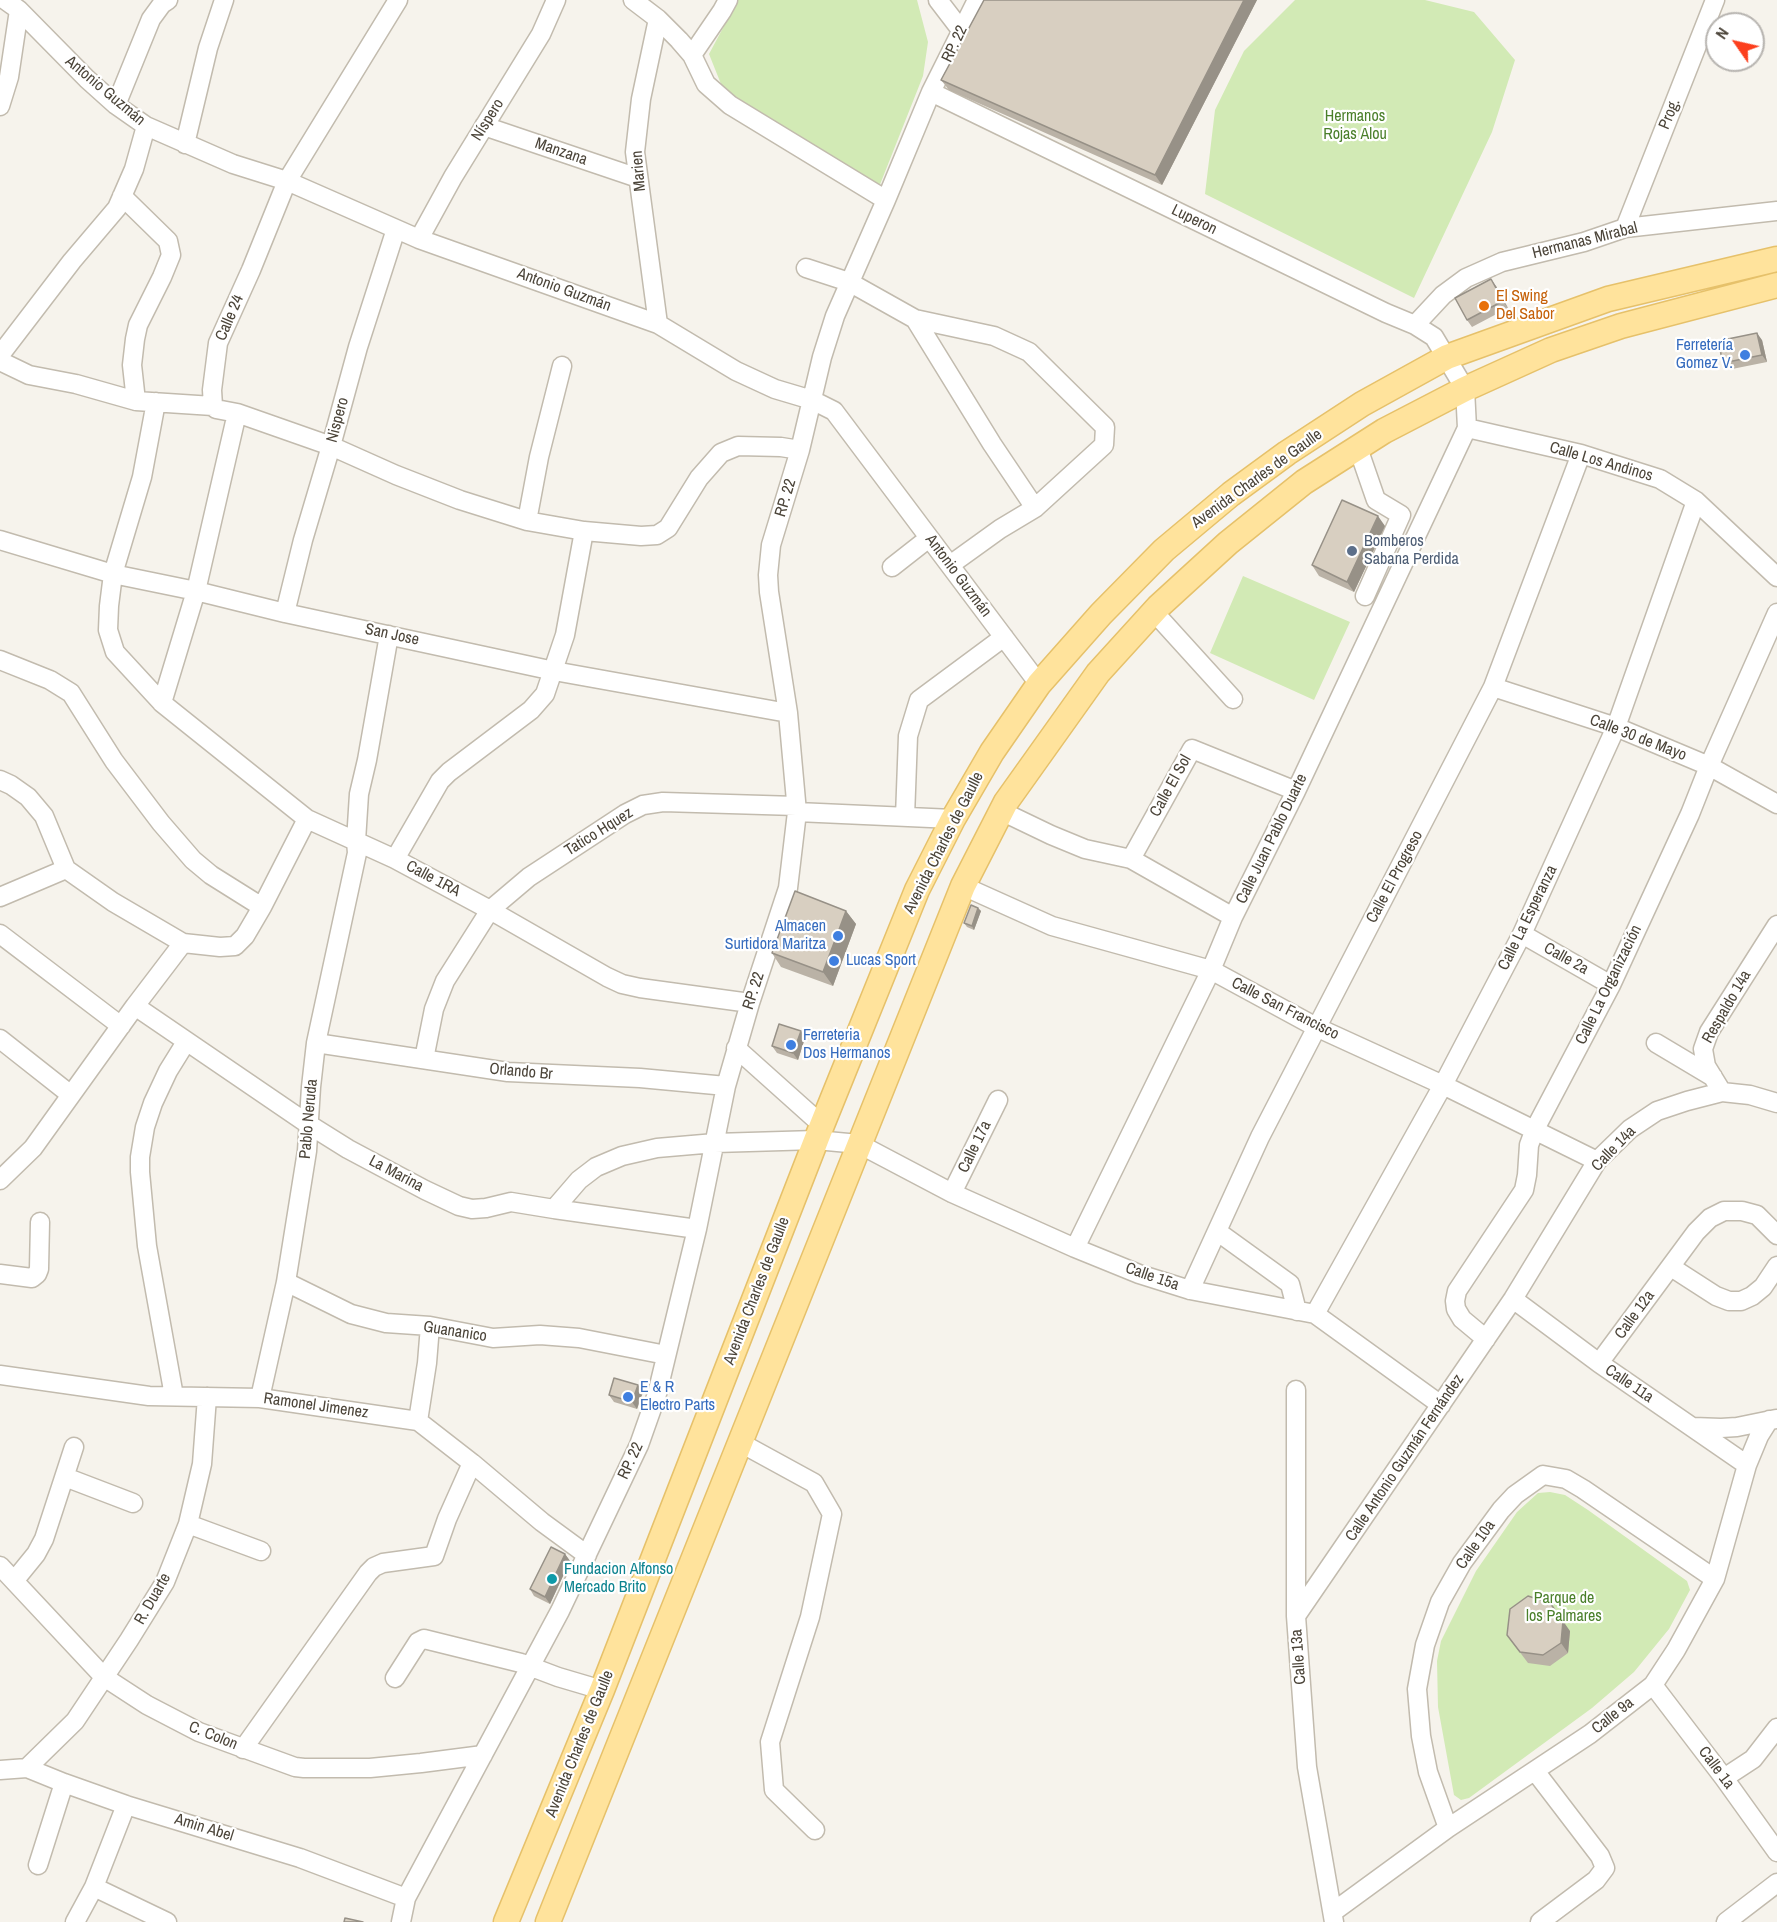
<!DOCTYPE html>
<html>
<head>
<meta charset="utf-8">
<style>
	body { margin:0 }
	#map { position:relative; width:1777px; height:1922px; overflow:hidden; background:#f6f3ec; font-family:"Archivo Narrow",sans-serif }
	canvas { display:block }
	.north { position:absolute; left:1705px; top:12px; width:60px; height:60px; box-sizing:border-box; background:#fff; border:2px solid #b7b4b0; border-radius:50%; rotate:304deg; font-size:16px; font-weight:700; line-height:24px; text-align:center; color:#4b4439 }
	.north::after { content:''; display:block; margin:auto; width:21px; height:27px; background:#fc3f1d; clip-path:polygon(50% 0,100% 100%,50% 72%,0 100%) }
</style>
</head>
<body>
<div id="map">
<canvas width="1777" height="1922"></canvas>
<div class="north">N</div>
</div>
<script>
const g = document.querySelector('canvas').getContext('2d');
g.lineJoin = 'round';
function fillPath(path, color) { g.fillStyle = color; g.fill(path, 'evenodd'); }
const poly = rows => new Path2D(rows.map(r => 'M' + r).join(''));
function strokePath(path, color, width, dash) { g.strokeStyle = color; g.lineWidth = width; g.lineCap = dash ? 'butt' : 'round'; g.setLineDash(dash || []); g.stroke(path); }
function label(font, color, halo, rows, align = 'center') {
  g.font = font + ' "Archivo Narrow",sans-serif'; g.lineWidth = 4.5; g.setLineDash([]); g.textBaseline = 'middle'; g.strokeStyle = halo; g.fillStyle = color; for (const [text, x, y, turn = 0] of rows) {
    g.save(); g.translate(x, y); g.rotate((+turn || 0) * Math.PI / 180); g.textAlign = isNaN(turn) ? turn : align; if (halo) g.strokeText(text, 0, 0); g.fillText(text, 0, 0); g.restore();
  }
}
fillPath(poly([
	[738,0,917,0,928,42,923,76,879,187,725,94,709,54],
	[1295,0,1425,0,1474,12,1515,60,1492,132,1414,298,1205,194,1215,110,1244,51],
	[1243,576,1350,622,1314,700,1210,653],
	[1550,1492,1565,1495,1588,1510,1687,1581,1690,1590,1669,1629,1634,1672,1592,1708,1469,1798,1461,1800,1454,1795,1438,1707,1437,1661,1441,1641,1476,1571,1517,1512,1538,1493]
]), '#d2eab5');
const minor = poly([
	[5,0,19,10,87,79,116,105,146,126,233,164,287,181,419,239,658,324,736,371,775,389,812,400,834,411,1039,684],
	[398,0,287,181,251,270,218,343,212,390,213,406,216,409,237,413,331,446,396,475,460,500,527,521,584,531,641,536,657,535,668,528,699,478,721,453,738,446,781,447,800,450],
	[633,0,658,19,679,40,692,55,706,84,730,105,886,200],
	[938,0,961,30],
	[658,19,641,99,635,152,658,324],
	[692,55,722,11,728,0],
	[931,92,1386,313,1415,325,1434,337,1465,389,1467,428,1581,454,1660,479,1696,501,1777,577],
	[116,105,151,19,162,4,168,0],
	[0,106,9,77,19,10],
	[484,126,638,178],
	[185,144,208,48,224,0],
	[122,196,168,241,171,255,162,277,138,325,135,339,132,365,136,401],
	[1625,228,1715,0],
	[419,239,453,177,541,34,556,0],
	[806,268,849,282,915,319,994,336,1029,352,1105,427,1104,445,1035,508,1000,529,950,565],
	[915,319,992,444,1035,508],
	[1415,325,1443,295,1466,278,1502,262,1584,242,1625,228,1777,211],
	[0,355,72,261,117,208,134,169,146,126],
	[0,361,29,375,76,384,136,401,213,406],
	[156,402,142,477,113,574,109,606,108,630,115,652,162,703],
	[237,413,196,591,162,703,307,819,395,859,490,910,607,977,622,984,640,988,750,1003],
	[1358,448,1376,500,1401,515,1365,596],
	[527,521,539,457,562,366],
	[0,540,113,574,196,591,285,613,554,671,788,713],
	[892,567,929,538],
	[1154,612,1233,699],
	[285,613,303,540,331,446,358,347,396,229],
	[0,660,50,680,71,693,114,761,161,823,193,860,211,875,262,907],
	[1493,687,1616,727,1709,766,1777,804],
	[0,780,11,785,28,797,44,816,66,869],
	[1001,811,1051,835,1085,849,1131,859,1233,917],
	[797,812,953,819],
	[905,817,908,736,919,700,1004,637],
	[395,859,440,781,449,772,531,710,545,694,565,635,584,531],
	[1131,859,1192,749,1296,791],
	[963,886,1052,926,1211,970,1316,1027,1443,1085,1597,1161],
	[0,897,66,869,113,902,183,943,220,947,235,946,245,936,262,907,307,819],
	[0,934,121,1026],
	[1522,934,1611,985],
	[135,1006,308,1124,348,1149,425,1190,459,1206,472,1209,486,1208,511,1202,554,1209,697,1229],
	[0,1039,71,1095],
	[316,1043,508,1072,640,1078,726,1086],
	[1656,1043,1713,1077],
	[736,1048,822,1125],
	[424,1059,434,1009,445,981,490,910,529,877,625,814,643,805,663,802,796,806],
	[1722,1092,1706,1066,1703,1049,1709,1032,1777,925],
	[0,1180,33,1148,135,1006,183,943],
	[952,1193,998,1100],
	[554,1209,579,1180,596,1167,622,1156,657,1148,715,1143,816,1140,859,1144,952,1193,1075,1248,1139,1274,1190,1290,1315,1314,1441,1405],
	[1218,1232,1290,1284,1297,1311],
	[1075,1248,1211,970,1233,917,1296,791,1467,428],
	[1671,1267,1716,1296,1729,1301,1741,1301,1752,1296,1763,1287,1777,1266],
	[0,1274,32,1278,37,1274,39,1269,40,1222],
	[286,1282,351,1314,386,1323,430,1326,493,1338,540,1335,579,1338,666,1355],
	[1190,1290,1260,1137,1493,687,1581,454],
	[1513,1299,1599,1363,1747,1465],
	[1315,1314,1443,1085,1522,934,1616,727,1696,501],
	[1486,1339,1462,1319,1456,1309,1455,1301,1457,1291,1524,1190,1527,1175,1529,1145,1535,1129,1611,985,1690,814,1709,766,1777,613],
	[1599,1363,1696,1232,1710,1218,1724,1211,1742,1211,1757,1215,1777,1235],
	[0,1375,149,1396,260,1398,418,1421,472,1463,542,1522,587,1555],
	[1296,1390,1296,1616,1307,1767,1334,1922],
	[174,1396,147,1246,140,1172,140,1157,145,1127,153,1103,168,1071,186,1042],
	[260,1398,286,1282,307,1151,311,1087,316,1043,357,853,356,841,359,794,367,760,389,635],
	[418,1421,427,1363,430,1326],
	[1693,1427,1721,1428,1737,1427,1776,1419],
	[739,1442,814,1483,832,1514,810,1617,770,1742,774,1790,815,1830],
	[65,1477,133,1503],
	[188,1524,261,1551],
	[0,1566,104,1677,147,1705,199,1732,295,1767,304,1768,370,1768,421,1763,483,1755],
	[14,1581,36,1554,44,1539,74,1447],
	[1296,1616,1513,1299,1597,1161,1630,1129,1657,1111,1687,1101,1722,1092,1750,1095,1777,1103],
	[395,1678,418,1642,424,1639,521,1663,558,1677,602,1690],
	[1653,1685,1724,1778,1777,1852],
	[243,1749,368,1573,374,1567,383,1563,434,1556,447,1519,472,1463],
	[27,1768,75,1721,129,1640,165,1582,188,1524,202,1464,207,1397],
	[0,1770,27,1768,64,1783,126,1805,300,1858,406,1898],
	[1535,1771,1600,1856,1605,1868,1596,1880,1540,1922],
	[1724,1778,1753,1759,1777,1728],
	[1448,1828,1428,1772,1421,1736,1417,1689,1425,1645,1440,1602,1462,1563,1501,1510,1515,1495,1543,1475,1566,1479,1583,1489,1715,1579],
	[38,1865,64,1783],
	[94,1887,167,1922],
	[1333,1912,1448,1828,1590,1734,1653,1685,1676,1650,1715,1579,1747,1465,1759,1436,1769,1420],
	[75,1922,94,1887,126,1805],
	[401,1922,406,1898,560,1611,639,1445,657,1394,697,1229,726,1086,750,1003,788,888,797,812,788,713,769,592,768,575,771,545,800,450,822,357,835,316,886,200,931,92,977,0],
	[1726,1922,1777,1883]
]);
const major = poly([
	[506,1922,602,1690,822,1125,917,890,953,819,992,752,1039,684,1101,614,1164,550,1231,494,1287,453,1362,404,1447,357,1608,299,1777,259],
	[548,1922,963,886,1006,802,1098,673,1158,607,1228,543,1304,482,1384,431,1465,389,1551,350,1621,326,1777,285]
]);
strokePath(minor, '#c2bbae', 21);
strokePath(major, '#e6c16a', 27);
strokePath(minor, '#fff', 18);
strokePath(major, '#ffe39c', 24);
fillPath(poly([
	[984,0,1257,0,1162,185,949,90,941,80],
	[1496,286,1508,308,1472,327,1467,320],
	[1762,340,1767,362,1727,370,1723,363],
	[1385,526,1354,592,1319,576,1312,565],
	[978,908,981,911,974,930,967,927,964,923],
	[846,911,856,924,833,986,781,967,772,953],
	[801,1031,805,1038,798,1060,777,1053,772,1046],
	[638,1385,643,1392,637,1409,614,1402,609,1395],
	[565,1554,570,1561,550,1604,534,1596,530,1589],
	[1570,1631,1568,1653,1550,1666,1528,1663,1507,1635]
]), '#bab2a6');
fillPath(poly([
	[1244,0,1257,0,1162,185,1155,175],
	[1491,279,1496,286,1508,308,1503,301],
	[1757,333,1762,340,1767,362,1762,355],
	[1378,516,1385,526,1354,592,1347,582],
	[978,908,981,911,974,930,972,926],
	[846,911,856,924,833,986,823,972],
	[801,1031,805,1038,798,1060,793,1053],
	[638,1385,643,1392,637,1409,632,1402],
	[565,1554,570,1561,550,1604,545,1597],
	[1563,1621,1570,1631,1568,1653,1561,1643]
]), '#979187');
const building = poly([
	[984,0,1244,0,1155,175,941,80,984,0],
	[1491,279,1503,301,1467,320,1455,298,1491,279],
	[1757,333,1762,355,1723,363,1718,341,1757,333],
	[1342,500,1378,516,1347,582,1312,565,1342,500],
	[795,891,846,911,823,972,772,953,795,891],
	[971,905,978,908,972,926,964,923,971,905],
	[779,1024,801,1031,793,1053,772,1046,779,1024],
	[614,1378,638,1385,632,1402,609,1395,614,1378],
	[551,1547,565,1554,545,1597,530,1589,551,1547],
	[1528,1596,1550,1603,1563,1621,1561,1643,1543,1655,1520,1652,1507,1635,1510,1609,1528,1596],
	[345,1918,363,1922,344,1922,345,1918]
]);
fillPath(building, '#d8cfc1');
strokePath(building, '#979187', 1.5);
for (const [x, y, r, color] of [
	[1484,306,6,"#e8710a"],
	[1745,355,6,"#3f7fe0"],
	[1352,551,6,"#5c6f8a"],
	[838,936,6,"#3f7fe0"],
	[834,961,6,"#3f7fe0"],
	[791,1045,6,"#3f7fe0"],
	[628,1397,6,"#3f7fe0"],
	[552,1579,6,"#0f9aa8"]
]) { const dot = new Path2D(); dot.arc(x, y, r, 0, 2 * Math.PI); g.fillStyle = color; g.fill(dot); strokePath(dot, '#fff', 2); }
label('16px', '#4b4439', '#fff', [
	["RP. 22",955,44,-64],
	["Antonio Guzmán",105,91,40],
	["Prog.",1670,114,-68],
	["Níspero",488,120,-58],
	["Manzana",561,152,19],
	["Marien",639,171,-95],
	["Luperon",1194,220,26],
	["Hermanas Mirabal",1585,241,-14],
	["Antonio Guzmán",564,290,20],
	["Calle 24",230,318,-67],
	["Nispero",338,420,-75],
	["Calle Los Andinos",1601,462,16],
	["Avenida Charles de Gaulle",1257,479,-36],
	["RP. 22",786,498,-73],
	["Antonio Guzmán",958,576,53],
	["San Jose",392,635,12],
	["Calle 30 de Mayo",1638,738,21],
	["Calle El Sol",1171,786,-61],
	["Tatico Hquez",599,832,-32],
	["Calle Juan Pablo Duarte",1272,839,-64],
	["Avenida Charles de Gaulle",944,843,-63],
	["Calle El Progreso",1395,877,-62],
	["Calle 1RA",433,879,28],
	["Calle La Esperanza",1528,918,-64],
	["Calle 2a",1566,959,29],
	["Calle La Organización",1609,985,-64],
	["RP. 22",754,991,-72],
	["Respaldo 14a",1727,1007,-60],
	["Calle San Francisco",1285,1009,27],
	["Orlando Br",521,1072,5],
	["Pablo Neruda",309,1119,-85],
	["Calle 17a",975,1147,-64],
	["Calle 14a",1614,1149,-46],
	["La Marina",396,1174,28],
	["Calle 15a",1152,1277,19],
	["Avenida Charles de Gaulle",757,1291,-69],
	["Calle 12a",1635,1315,-54],
	["Guananico",455,1332,9],
	["Calle 11a",1629,1384,34],
	["Ramonel Jimenez",316,1406,8],
	["Calle Antonio Guzmán Fernández",1405,1458,-56],
	["RP. 22",631,1461,-65],
	["Calle 10a",1476,1545,-55],
	["R. Duarte",153,1599,-60],
	["Calle 13a",1299,1657,-94],
	["Calle 9a",1613,1716,-38],
	["C. Colon",213,1736,22],
	["Avenida Charles de Gaulle",580,1744,-68],
	["Calle 1a",1716,1768,53],
	["Amin Abel",204,1828,17]
]);
label('16px', '#4a7f2a', '#fff', [
	["Hermanos",1355,117],
	["Rojas Alou",1355,135],
	["Parque de",1564,1599],
	["los Palmares",1564,1617]
]);
label('16px', '#c56008', '#fff', [
	["El Swing",1496,297],
	["Del Sabor",1496,315]
], 'left');
label('16px', '#366cbe', '#fff', [
	["Ferretería",1733,346,"right"],
	["Gomez V.",1733,364,"right"],
	["Almacen",826,927,"right"],
	["Surtidora Maritza",826,945,"right"],
	["Lucas Sport",846,961],
	["Ferreteria",803,1036],
	["Dos Hermanos",803,1054],
	["E & R",640,1388],
	["Electro Parts",640,1406]
], 'left');
label('16px', '#4e5e75', '#fff', [
	["Bomberos",1364,542],
	["Sabana Perdida",1364,560]
], 'left');
label('16px', '#0d838f', '#fff', [
	["Fundacion Alfonso",564,1570],
	["Mercado Brito",564,1588]
], 'left');
</script>
</body>
</html>
